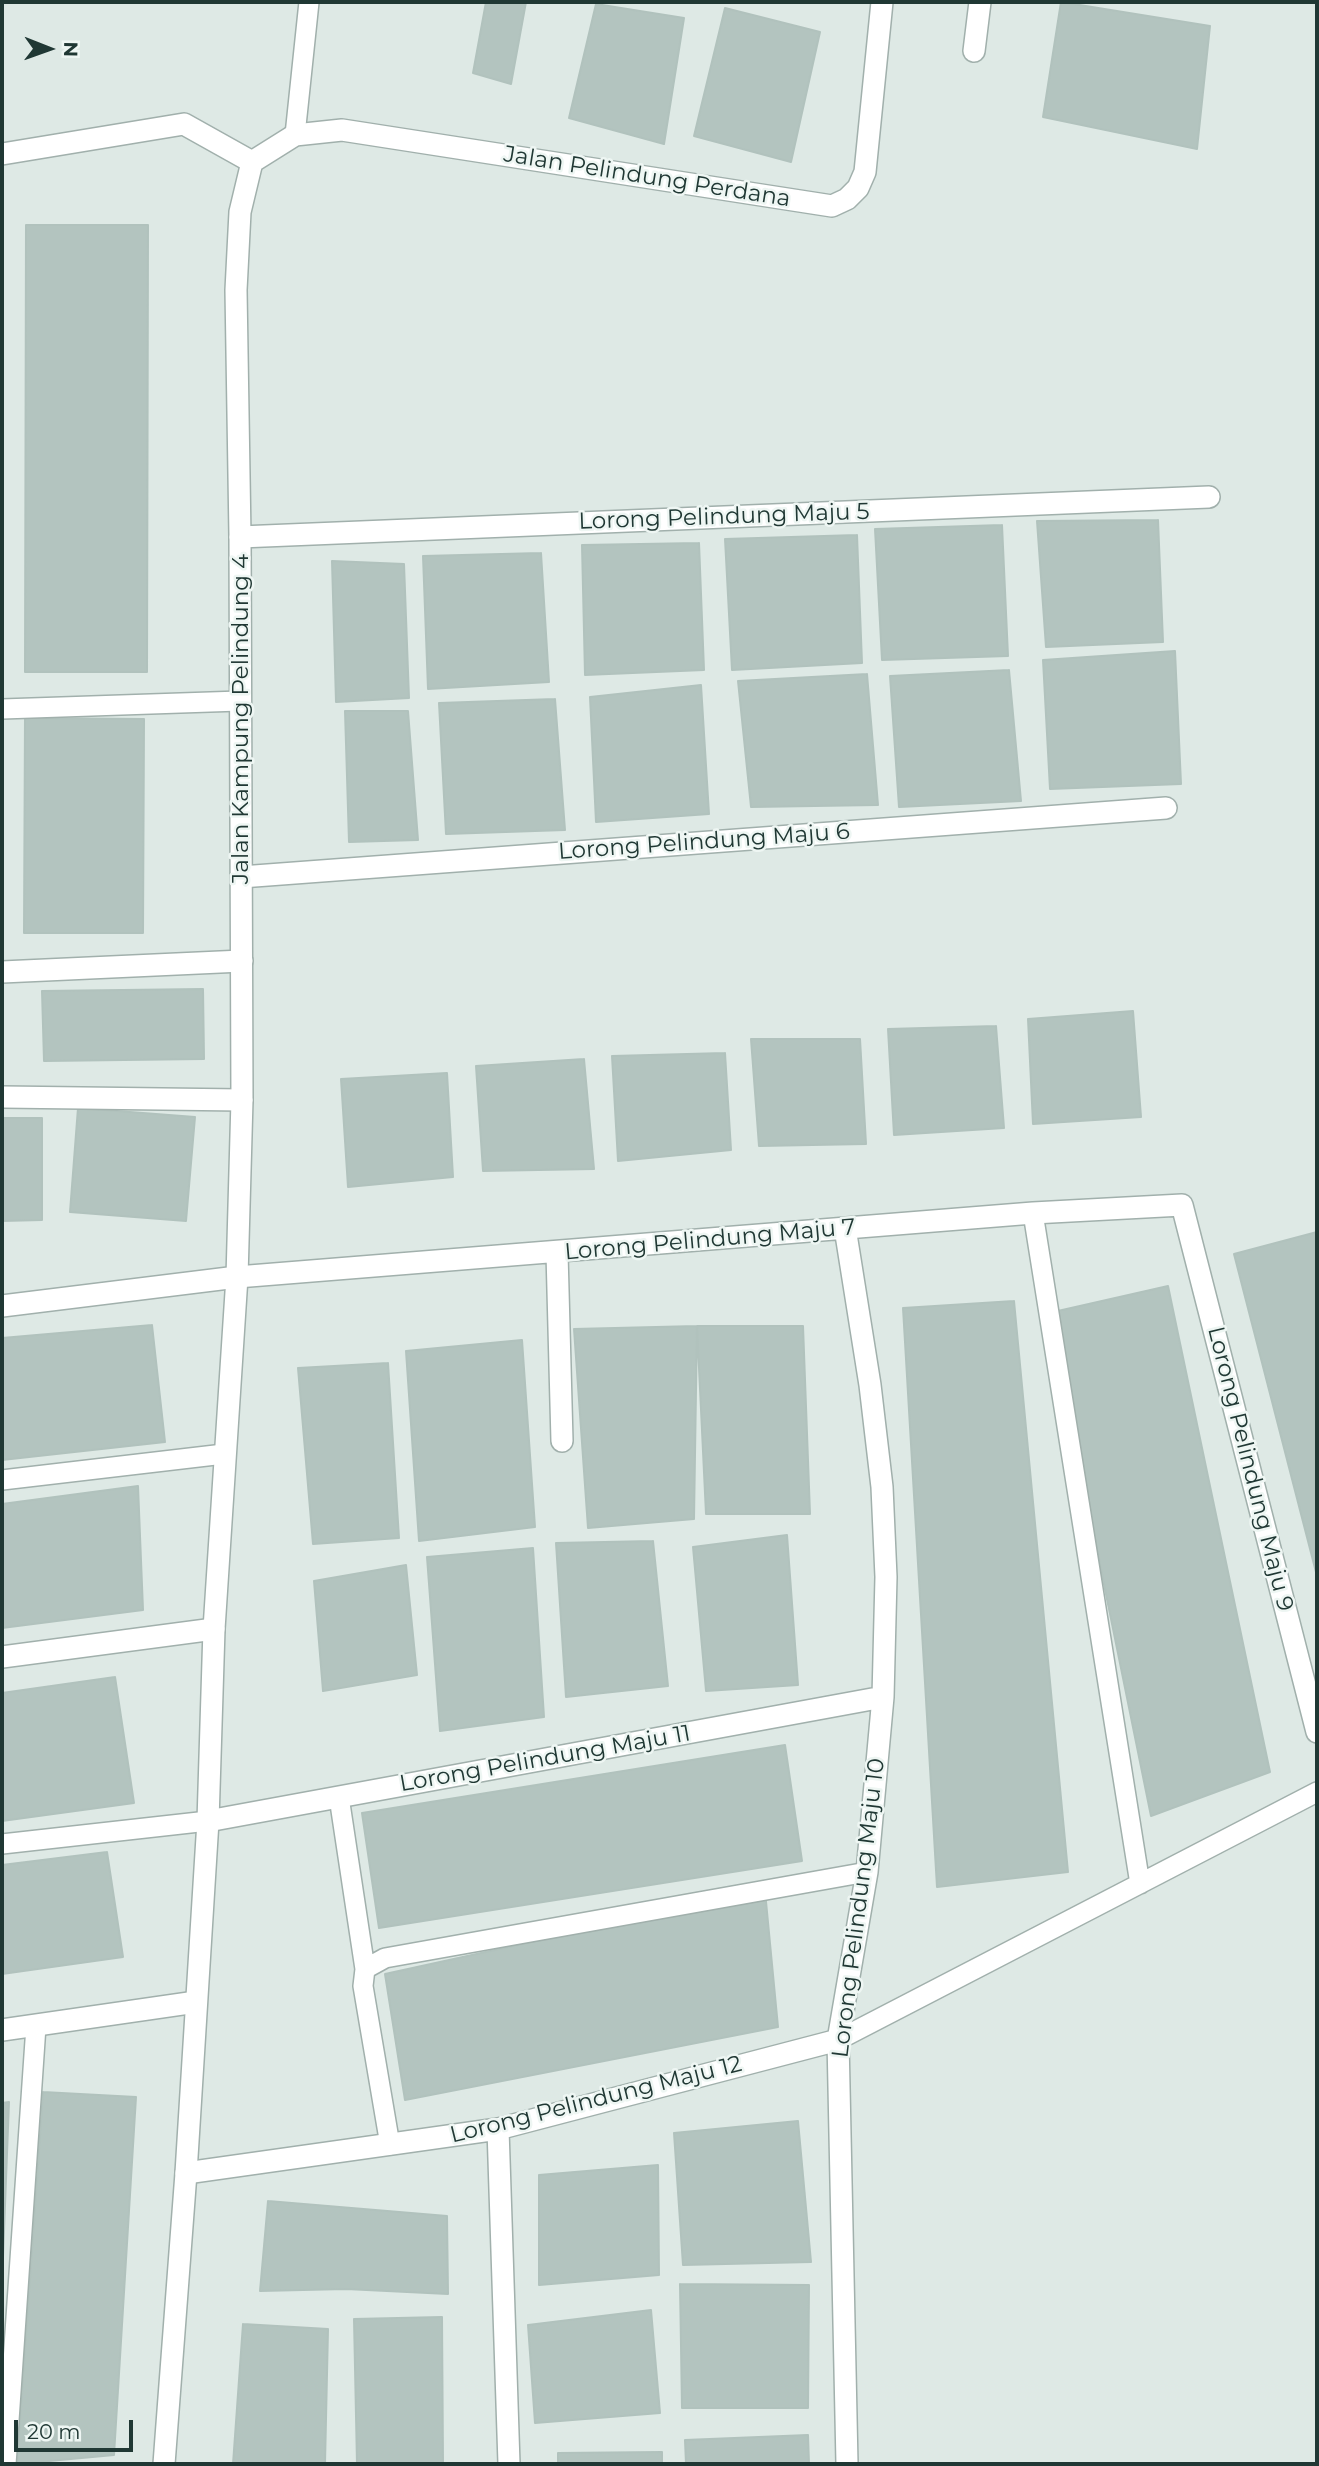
<!DOCTYPE html>
<html>
<head>
<meta charset="utf-8">
<style>
	body { margin:0 }
	#map { position:relative; width:1319px; height:2466px; overflow:hidden; background:#dee9e5; font-family:Montserrat,sans-serif }
	canvas { display:block }
	.frame { position:absolute; inset:0; border:4px solid #203834; pointer-events:none }
	.north { position:absolute; left:14px; top:14px; width:70px; height:70px; -webkit-text-stroke:5px #eef6f3; paint-order:stroke; rotate:91deg; font-size:19px; font-weight:700; line-height:28px; text-align:center; color:#203834 }
	.north::after { content:''; display:block; margin:auto; width:24px; height:32px; background:#203834; clip-path:polygon(50% 0,100% 100%,50% 72%,0 100%) }
	.scale { position:absolute; left:14px; top:2420px; width:119px; height:32px; box-sizing:border-box; border:4px solid #203834; border-top:0; padding-left:9px; font-size:21px; line-height:24px; white-space:nowrap; color:#203834; -webkit-text-stroke:5px #eef6f3; paint-order:stroke }
</style>
</head>
<body>
<div id="map">
<canvas width="1319" height="2466"></canvas>
<div class="frame"></div>
<div class="north">N</div>
<div class="scale">20 m</div>
</div>
<script>
const g = document.querySelector('canvas').getContext('2d');
g.lineJoin = 'round';
function fillPath(path, color) { g.fillStyle = color; g.fill(path, 'evenodd'); }
const poly = rows => new Path2D(rows.map(r => 'M' + r).join(''));
function strokePath(path, color, width, dash) { g.strokeStyle = color; g.lineWidth = width; g.lineCap = dash ? 'butt' : 'round'; g.setLineDash(dash || []); g.stroke(path); }
function label(font, color, halo, rows, align = 'center') {
  g.font = font + ' Montserrat,sans-serif'; g.lineWidth = 5; g.setLineDash([]); g.textBaseline = 'middle'; g.strokeStyle = halo; g.fillStyle = color; for (const [text, x, y, turn = 0] of rows) {
    g.save(); g.translate(x, y); g.rotate((+turn || 0) * Math.PI / 180); g.textAlign = isNaN(turn) ? turn : align; if (halo) g.strokeText(text, 0, 0); g.fillText(text, 0, 0); g.restore();
  }
}
const building = poly([
	[486,2,526,2,511,84,473,73,486,2],
	[1061,2,1210,26,1197,149,1043,117,1061,2],
	[596,4,684,18,664,144,569,118,596,4],
	[725,8,820,32,791,162,694,136,725,8],
	[26,225,148,225,147,672,25,672,26,225],
	[1158,520,1163,642,1046,647,1037,521,1158,520],
	[1002,525,1008,656,882,660,875,529,1002,525],
	[857,535,862,663,732,670,725,539,857,535],
	[699,543,704,670,585,675,582,545,699,543],
	[541,553,549,682,428,689,423,556,541,553],
	[332,561,404,564,409,698,336,702,332,561],
	[1175,651,1181,784,1050,789,1043,660,1175,651],
	[1009,670,1021,801,899,807,890,676,1009,670],
	[867,674,878,805,751,807,738,681,867,674],
	[701,685,709,814,596,822,590,697,701,685],
	[555,699,565,830,446,834,439,703,555,699],
	[345,711,408,711,418,840,349,842,345,711],
	[25,718,144,719,143,933,24,933,25,718],
	[203,989,204,1059,44,1061,42,991,203,989],
	[1133,1011,1141,1117,1033,1124,1028,1019,1133,1011],
	[996,1026,1004,1128,894,1135,888,1029,996,1026],
	[751,1039,860,1039,866,1144,759,1146,751,1039],
	[725,1053,731,1150,618,1161,612,1056,725,1053],
	[584,1059,594,1169,483,1171,476,1066,584,1059],
	[447,1073,453,1177,348,1187,341,1079,447,1073],
	[78,1108,195,1117,186,1221,70,1212,78,1108],
	[2,1118,42,1118,42,1220,2,1221,2,1118],
	[1317,1232,1317,1576,1234,1254,1317,1232],
	[1168,1286,1270,1772,1151,1816,1049,1313,1168,1286],
	[1014,1301,1068,1872,937,1887,903,1308,1014,1301],
	[152,1325,165,1442,2,1460,2,1338,152,1325],
	[697,1326,803,1326,810,1514,706,1514,697,1326],
	[697,1326,694,1519,588,1528,574,1329,697,1326],
	[522,1340,535,1527,419,1541,406,1351,522,1340],
	[388,1363,399,1538,313,1544,298,1368,388,1363],
	[138,1486,143,1610,2,1628,2,1504,138,1486],
	[787,1535,798,1685,706,1691,693,1547,787,1535],
	[653,1541,668,1686,566,1697,556,1543,653,1541],
	[533,1548,544,1717,440,1731,427,1557,533,1548],
	[406,1565,417,1675,323,1691,314,1581,406,1565],
	[115,1677,134,1803,2,1821,2,1693,115,1677],
	[785,1745,802,1861,379,1928,362,1813,785,1745],
	[107,1852,123,1957,2,1974,2,1865,107,1852],
	[765,1891,778,2027,405,2100,385,1974,765,1891],
	[43,2092,136,2097,114,2455,17,2464,43,2092],
	[9,2102,2,2283,2,2103,9,2102],
	[798,2121,811,2262,683,2265,674,2133,798,2121],
	[658,2165,659,2275,539,2285,539,2175,658,2165],
	[268,2201,447,2216,448,2294,346,2289,260,2291,268,2201],
	[680,2284,809,2285,808,2408,682,2408,680,2284],
	[651,2310,660,2413,535,2423,528,2325,651,2310],
	[442,2317,443,2464,357,2464,354,2319,442,2317],
	[243,2324,328,2329,325,2464,233,2464,243,2324],
	[808,2435,809,2464,686,2464,685,2440,808,2435],
	[662,2452,662,2464,558,2464,558,2453,662,2452]
]);
fillPath(building, '#b3c4bf');
strokePath(building, '#b1c2bd', 2);
const service = poly([
	[295,135,309,2],
	[2,709,240,701],
	[1033,1213,1140,1884],
	[2,1480,224,1454],
	[339,1797,365,1969],
	[2,1844,208,1821],
	[838,2040,1317,1792],
	[390,2145,363,1986,365,1969,385,1958,867,1872],
	[6,2464,36,2026]
]);
const minor = poly([
	[974,51,980,2],
	[2,154,184,124,252,162],
	[240,537,1209,497],
	[241,877,1166,808],
	[2,972,242,961],
	[2,1097,242,1100],
	[845,1228,870,1385,882,1487,886,1577,883,1697,867,1872,838,2040,847,2464],
	[557,1253,562,1441],
	[2,1306,237,1277,1033,1213,1182,1205,1317,1732],
	[2,1657,214,1629],
	[208,1821,883,1697],
	[2,2030,196,2002],
	[498,2129,509,2464],
	[186,2173,498,2129,838,2040]
]);
const tertiary = poly([
	[164,2464,186,2173,208,1821,214,1629,237,1277,242,1100,240,537,236,290,240,212,252,162,295,135,342,130,832,206,847,199,858,188,865,172,882,2]
]);
strokePath(service, '#a1b0ac', 22);
strokePath(minor, '#a1b0ac', 24);
strokePath(tertiary, '#a1b0ac', 24);
strokePath(service, '#fff', 19);
strokePath(minor, '#fff', 21);
strokePath(tertiary, '#fff', 21);
label('23px', '#203834', '#eef6f3', [
	["Jalan Pelindung Perdana",647,177,9],
	["Lorong Pelindung Maju 5",724,517,-2],
	["Jalan Kampung Pelindung 4",241,719,-90],
	["Lorong Pelindung Maju 6",704,842,-4],
	["Lorong Pelindung Maju 7",710,1240,-5],
	["Lorong Pelindung Maju 9",1250,1469,76],
	["Lorong Pelindung Maju 11",545,1759,-10],
	["Lorong Pelindung Maju 10",859,1908,-83],
	["Lorong Pelindung Maju 12",596,2100,-14]
]);
</script>
</body>
</html>
